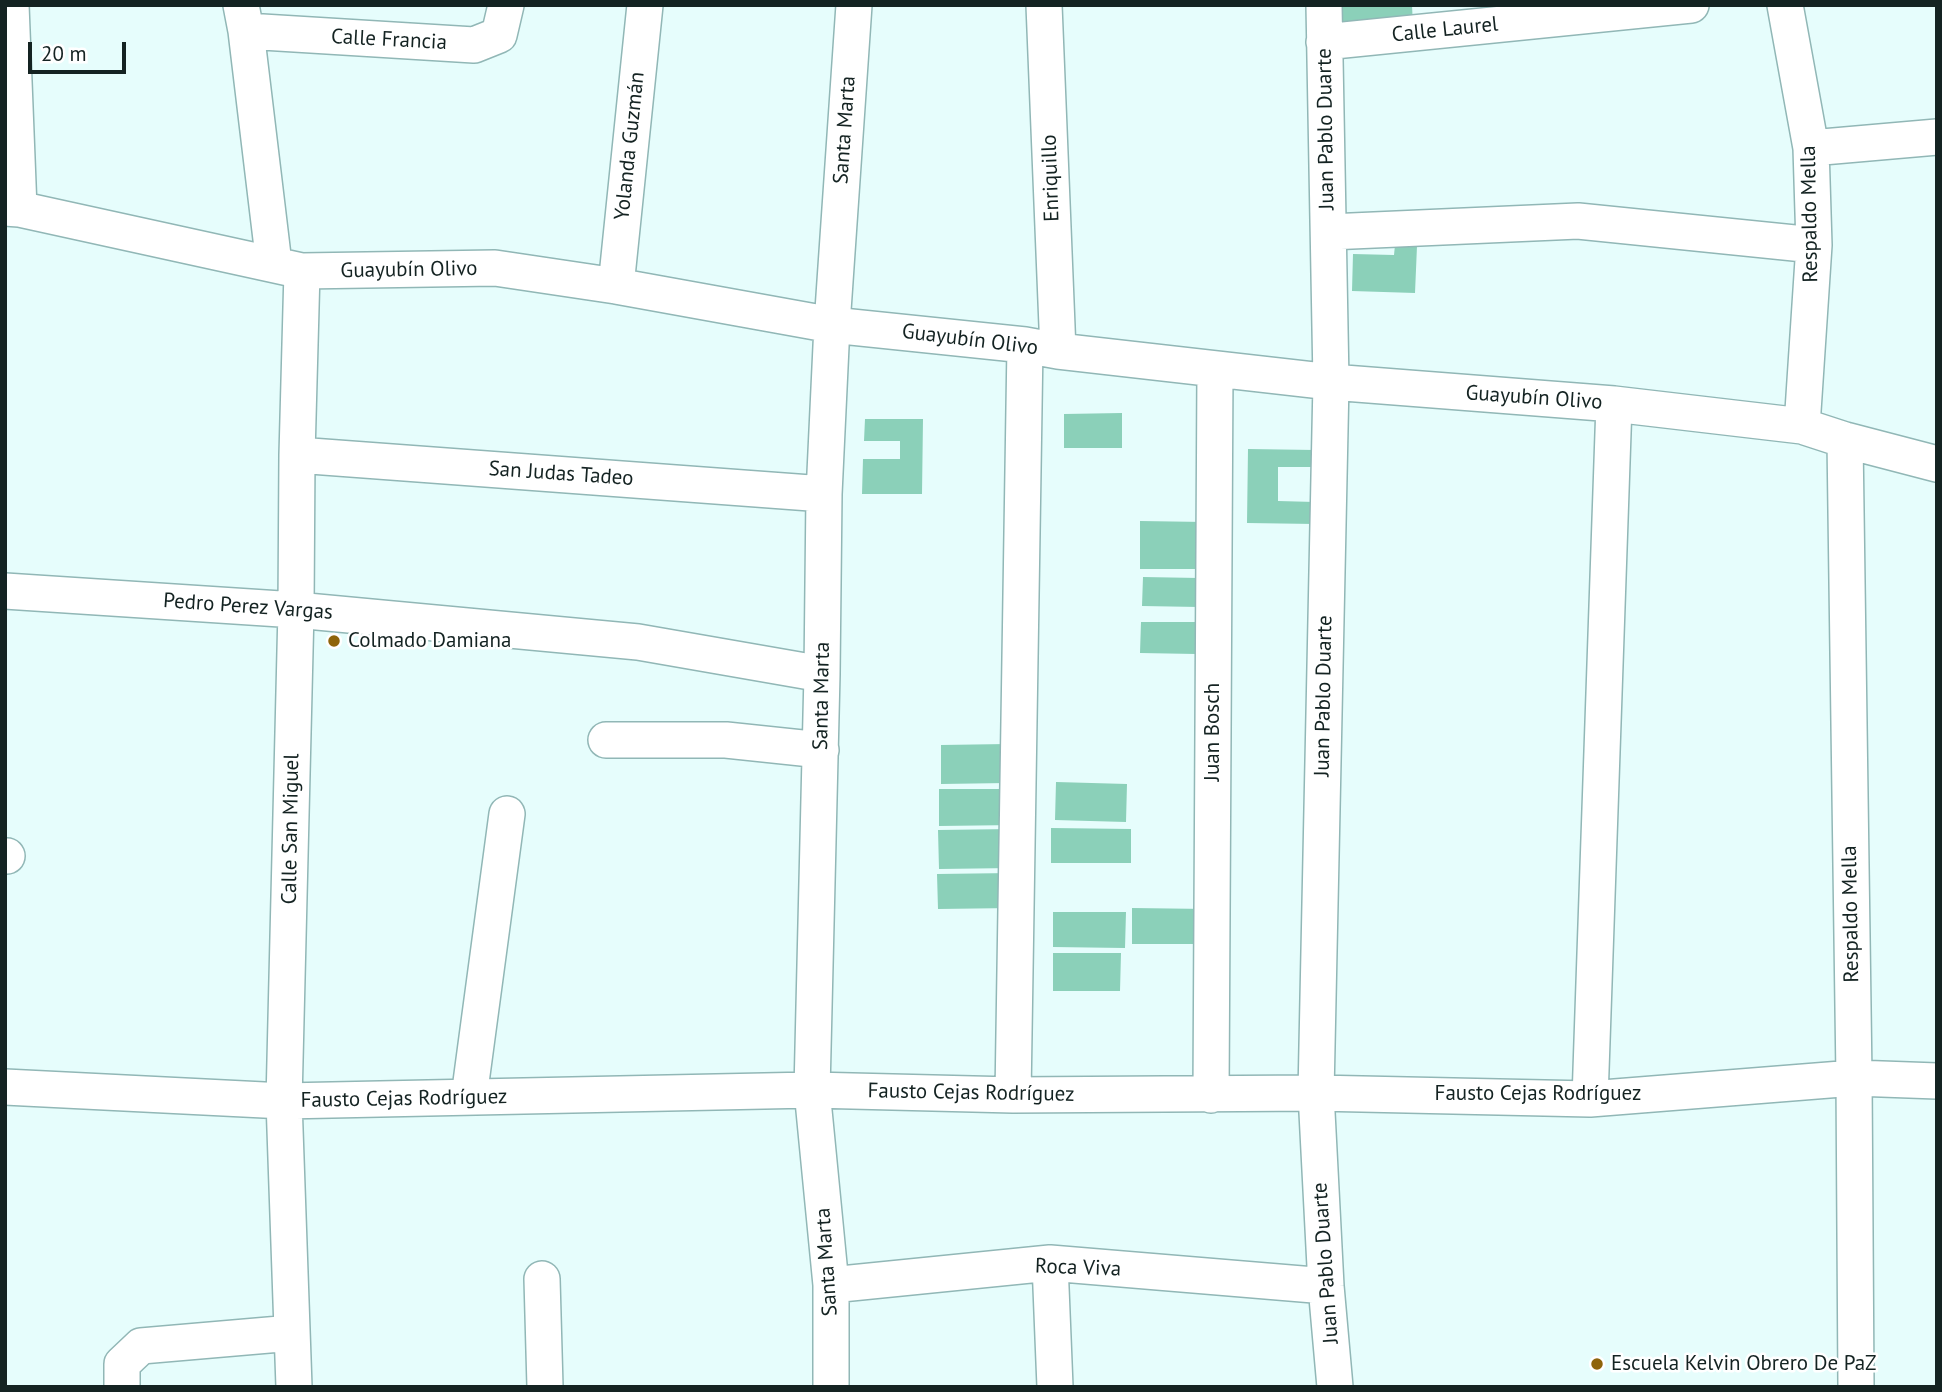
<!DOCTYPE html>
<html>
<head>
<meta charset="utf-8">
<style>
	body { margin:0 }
	#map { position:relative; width:1942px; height:1392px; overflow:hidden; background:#e6fdfc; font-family:"PT Sans",sans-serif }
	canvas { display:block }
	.frame { position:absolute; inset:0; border:7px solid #142322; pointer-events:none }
	.scale { position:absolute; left:28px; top:42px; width:98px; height:32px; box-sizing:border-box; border:4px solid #142322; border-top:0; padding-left:9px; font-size:21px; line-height:24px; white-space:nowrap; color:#142322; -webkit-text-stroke:5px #fff; paint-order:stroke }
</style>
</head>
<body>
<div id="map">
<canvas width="1942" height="1392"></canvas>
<div class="frame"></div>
<div class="scale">20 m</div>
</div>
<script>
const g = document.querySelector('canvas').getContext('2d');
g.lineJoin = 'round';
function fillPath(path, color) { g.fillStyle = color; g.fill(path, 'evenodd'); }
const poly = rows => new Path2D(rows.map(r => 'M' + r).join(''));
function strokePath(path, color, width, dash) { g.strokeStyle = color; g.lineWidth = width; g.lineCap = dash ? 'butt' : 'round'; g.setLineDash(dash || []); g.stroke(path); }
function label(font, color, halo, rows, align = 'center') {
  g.font = font + ' "PT Sans",sans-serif'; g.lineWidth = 5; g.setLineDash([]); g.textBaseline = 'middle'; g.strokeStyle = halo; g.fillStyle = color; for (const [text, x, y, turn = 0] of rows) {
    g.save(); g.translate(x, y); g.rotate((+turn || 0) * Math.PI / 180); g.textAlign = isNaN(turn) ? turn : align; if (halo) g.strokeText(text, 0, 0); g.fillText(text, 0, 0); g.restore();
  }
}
fillPath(poly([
	[1337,5,1412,5,1413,26,1339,32],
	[1395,245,1417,246,1415,293,1352,291,1353,254,1394,255],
	[1122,413,1122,448,1064,448,1064,414],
	[865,419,923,419,922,494,862,494,863,459,900,459,900,441,864,441],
	[1248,449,1315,450,1315,467,1278,467,1278,501,1315,502,1315,524,1247,523],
	[1140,521,1205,522,1205,569,1140,569],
	[1143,577,1199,578,1199,607,1142,606],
	[1141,622,1196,622,1196,654,1140,653],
	[1007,744,1007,783,941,784,941,745],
	[1056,782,1127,784,1126,822,1055,820],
	[939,789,1008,789,1016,825,939,826],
	[1051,828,1131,829,1131,863,1051,863],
	[1013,829,1013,868,939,869,938,830],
	[1012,873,1013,908,938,909,937,874],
	[1132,908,1208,909,1208,944,1132,944],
	[1053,912,1126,912,1125,948,1053,947],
	[1053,953,1121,953,1120,991,1053,991]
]), '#8bd0b9');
const minor = poly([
	[11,5,19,209],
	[241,5,246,31,274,264],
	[1044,5,1058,351],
	[1324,5,1331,382,1316,1093,1326,1286,1335,1387],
	[1785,5,1811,148,1814,245,1802,426],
	[246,31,474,45,499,35,506,5],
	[1324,42,1691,5],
	[1811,148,1937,137],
	[5,208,19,209,302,271,495,268,616,286,832,325,1025,345,1058,351,1331,382,1614,404,1802,426,1845,440,1937,464],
	[1329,232,1578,221,1814,245],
	[616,286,645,5],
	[1845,440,1854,1078,1856,1387],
	[297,455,824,494],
	[5,591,296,610,638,642,822,674],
	[606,740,726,740,821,750],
	[5,856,7,856],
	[5,1087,284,1101,812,1090,1013,1095,1316,1093,1590,1099,1854,1078,1937,1081],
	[1013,1095,1025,345],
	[1211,1095,1215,369],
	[469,1097,507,814],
	[1590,1099,1614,404],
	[1050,1263,1055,1387],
	[542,1279,545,1387],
	[831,1285,1050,1263,1326,1286],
	[122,1387,122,1364,141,1346,292,1333],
	[294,1387,284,1101,296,610,297,455,302,271],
	[831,1387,831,1285,812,1090,822,674,824,494,832,325,854,5]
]);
strokePath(minor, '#91b7b6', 38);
strokePath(minor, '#fff', 35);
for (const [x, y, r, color] of [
	[334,641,7,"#8e640a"],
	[1597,1364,7,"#8e640a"]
]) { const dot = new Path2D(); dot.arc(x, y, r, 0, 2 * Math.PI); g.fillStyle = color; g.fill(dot); strokePath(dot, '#fff', 2.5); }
label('21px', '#142322', '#fff', [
	["Calle Laurel",1445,30,-6],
	["Calle Francia",389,40,3],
	["Juan Pablo Duarte",1326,129,-91],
	["Santa Marta",845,130,-86],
	["Yolanda Guzmán",630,146,-84],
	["Enriquillo",1051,178,-92],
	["Respaldo Mella",1810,214,-91],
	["Guayubín Olivo",409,270,-1],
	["Guayubín Olivo",970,340,7],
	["Guayubín Olivo",1534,398,4],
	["San Judas Tadeo",561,474,4],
	["Pedro Perez Vargas",248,607,4],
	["Santa Marta",822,696,-89],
	["Juan Pablo Duarte",1324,696,-89],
	["Juan Bosch",1213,732,-90],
	["Calle San Miguel",291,829,-89],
	["Respaldo Mella",1851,914,-91],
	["Fausto Cejas Rodríguez",971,1093,1],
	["Fausto Cejas Rodríguez",1538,1094],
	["Fausto Cejas Rodríguez",404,1099,-1],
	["Santa Marta",827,1262,-94],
	["Juan Pablo Duarte",1326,1263,-94],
	["Roca Viva",1078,1268,2]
]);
label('21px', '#142322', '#fff', [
	["Colmado Damiana",348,641],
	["Escuela Kelvin Obrero De PaZ",1611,1364]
], 'left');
</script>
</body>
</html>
